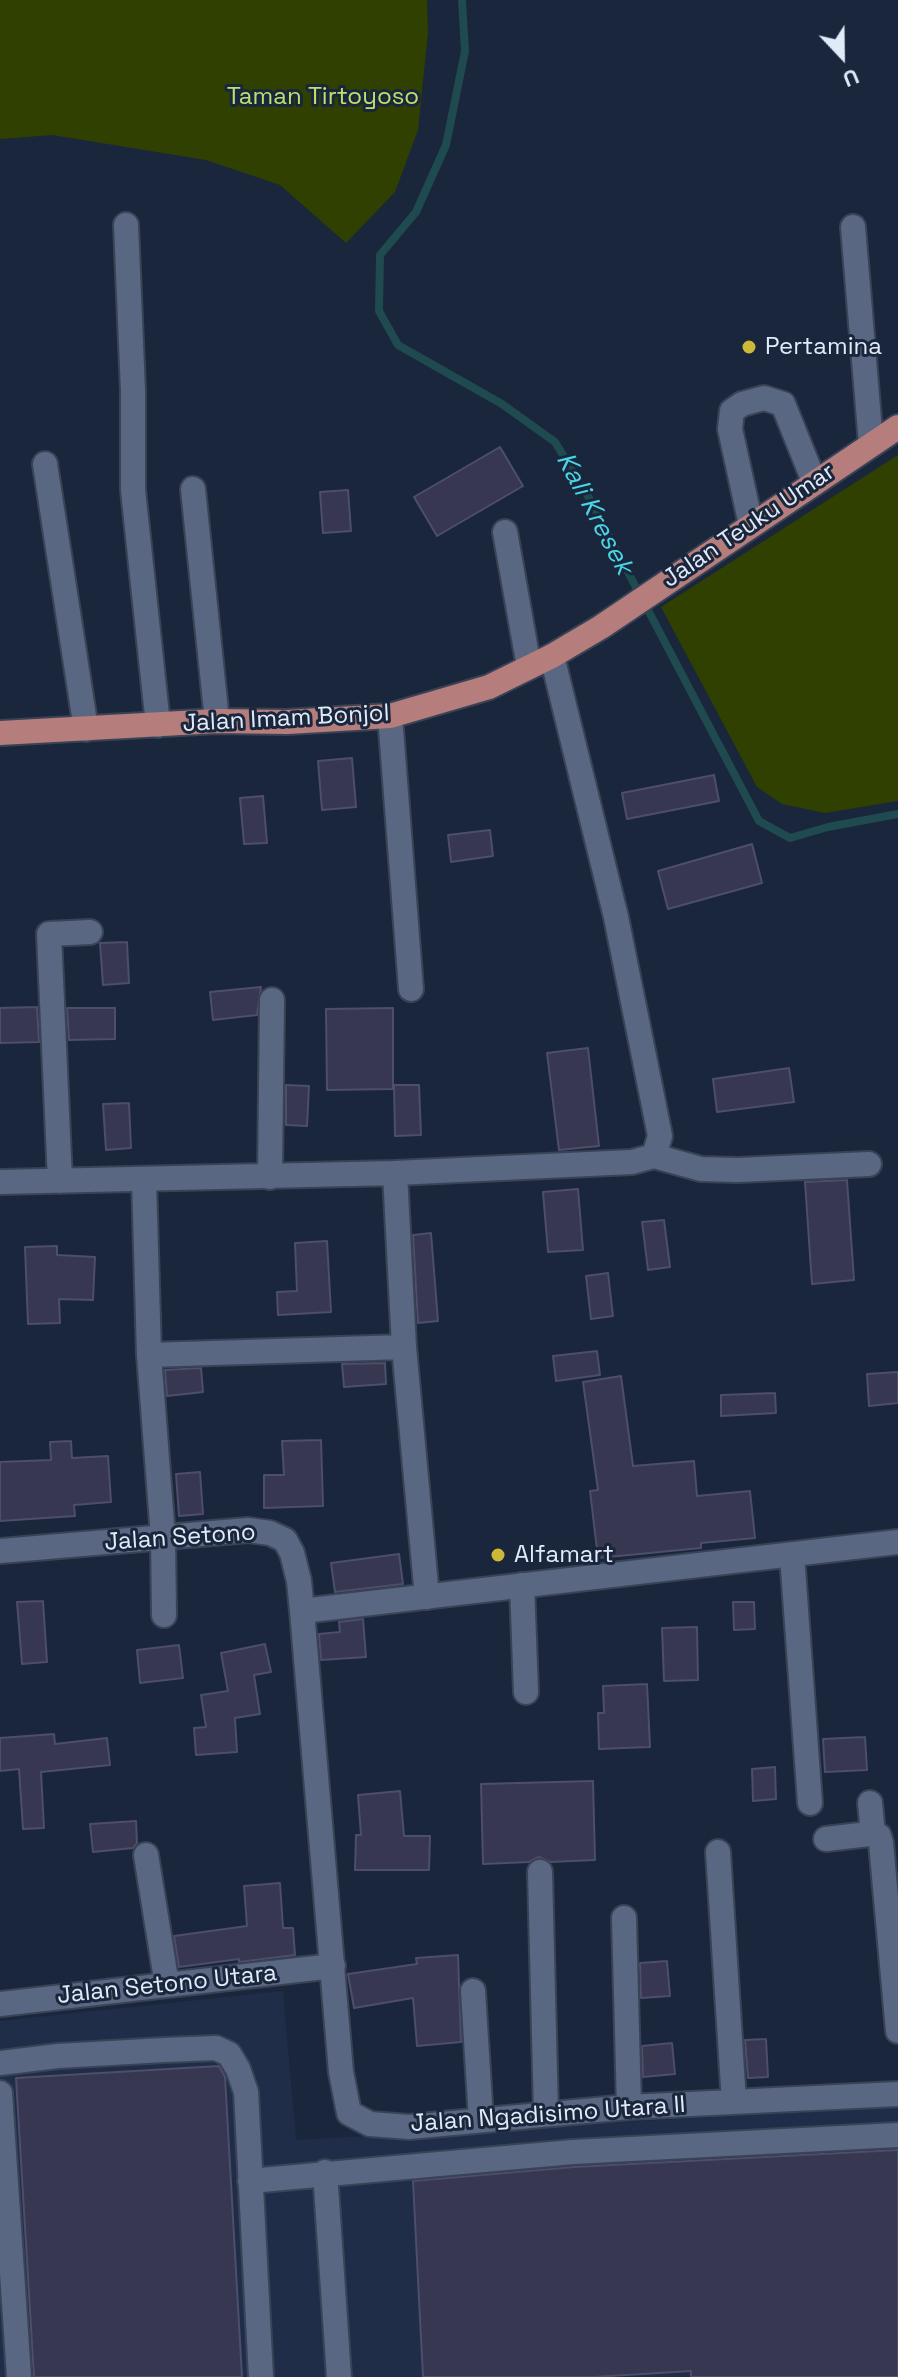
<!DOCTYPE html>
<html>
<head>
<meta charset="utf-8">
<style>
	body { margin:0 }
	#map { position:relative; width:898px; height:2377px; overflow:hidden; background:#1a263c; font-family:"Space Grotesk",sans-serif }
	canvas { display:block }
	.north { position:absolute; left:802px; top:16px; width:80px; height:80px; -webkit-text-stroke:6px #1a263c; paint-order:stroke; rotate:158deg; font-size:22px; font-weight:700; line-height:32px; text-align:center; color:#e1eaf9 }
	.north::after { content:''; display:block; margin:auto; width:28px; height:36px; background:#e1eaf9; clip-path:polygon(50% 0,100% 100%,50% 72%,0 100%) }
</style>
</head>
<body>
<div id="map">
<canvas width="898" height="2377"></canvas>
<div class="north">U</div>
</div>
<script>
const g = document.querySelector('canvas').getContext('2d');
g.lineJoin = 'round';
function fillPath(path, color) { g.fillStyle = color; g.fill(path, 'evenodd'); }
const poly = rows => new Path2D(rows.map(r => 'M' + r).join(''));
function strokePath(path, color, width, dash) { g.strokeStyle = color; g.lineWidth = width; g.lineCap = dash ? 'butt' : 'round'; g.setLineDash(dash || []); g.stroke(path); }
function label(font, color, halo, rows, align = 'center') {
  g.font = font + ' "Space Grotesk",sans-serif'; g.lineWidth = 6; g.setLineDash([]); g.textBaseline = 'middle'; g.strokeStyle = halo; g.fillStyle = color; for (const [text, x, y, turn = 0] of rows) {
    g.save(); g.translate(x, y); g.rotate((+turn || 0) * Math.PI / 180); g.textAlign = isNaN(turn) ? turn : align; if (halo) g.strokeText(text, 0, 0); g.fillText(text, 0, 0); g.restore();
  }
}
fillPath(poly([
	[283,1991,296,2140,898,2107,898,2377,0,2377,0,2021]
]), '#1f2d49');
fillPath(poly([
	[0,0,427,0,428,32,418,130,395,192,346,243,280,185,206,160,52,135,0,139],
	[898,455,898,801,825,813,782,804,757,787,661,607]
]), '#304000');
strokePath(poly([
	[462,0,465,51,446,145,416,212,380,255,379,311,398,345,502,404,555,442,589,498,759,821,790,838,828,827,898,814]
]), '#1f4a4f', 8);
const building = poly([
	[500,447,523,486,437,536,414,497,500,447],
	[348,490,351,531,323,533,320,492,348,490],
	[352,758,356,807,322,810,318,761,352,758],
	[714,775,719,801,627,819,622,793,714,775],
	[263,796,267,843,244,844,240,798,263,796],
	[490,830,493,856,451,862,448,835,490,830],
	[752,844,762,883,668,909,658,871,752,844],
	[127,942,129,983,103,985,100,943,127,942],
	[261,987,257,1015,213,1020,210,992,261,987],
	[37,1007,39,1042,0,1043,0,1008,37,1007],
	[67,1008,115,1008,115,1039,69,1040,67,1008],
	[393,1008,393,1089,327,1090,326,1009,393,1008],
	[588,1048,599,1146,559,1150,547,1053,588,1048],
	[789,1068,794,1102,717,1112,713,1079,789,1068],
	[286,1085,309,1086,307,1126,286,1125,286,1085],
	[394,1085,419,1085,421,1135,395,1136,394,1085],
	[129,1103,131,1148,106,1150,103,1104,129,1103],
	[847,1180,854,1280,812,1284,805,1182,847,1180],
	[578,1189,583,1250,548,1252,543,1192,578,1189],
	[664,1220,670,1267,648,1270,642,1222,664,1220],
	[431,1233,438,1321,418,1323,413,1235,431,1233],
	[327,1241,331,1312,278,1315,277,1292,297,1291,295,1243,327,1241],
	[57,1246,57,1255,95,1257,93,1300,59,1299,60,1323,28,1324,25,1247,57,1246],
	[608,1273,613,1316,591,1319,586,1276,608,1273],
	[597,1351,600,1375,556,1381,553,1356,597,1351],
	[385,1363,386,1384,344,1387,342,1364,385,1363],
	[201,1368,203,1392,167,1396,165,1370,201,1368],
	[898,1372,898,1403,869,1406,867,1374,898,1372],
	[621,1376,633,1466,694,1461,697,1496,750,1491,755,1538,701,1543,701,1548,598,1558,590,1491,598,1490,583,1382,621,1376],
	[775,1393,776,1413,721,1416,721,1395,775,1393],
	[321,1440,323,1506,264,1508,264,1475,284,1475,282,1441,321,1440],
	[71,1441,72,1458,108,1456,111,1502,74,1505,75,1516,0,1521,0,1462,51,1460,50,1442,71,1441],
	[200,1472,203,1514,179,1516,176,1474,200,1472],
	[399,1554,403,1584,335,1592,331,1563,399,1554],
	[43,1601,47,1662,22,1664,17,1602,43,1601],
	[733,1602,754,1602,755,1629,734,1630,733,1602],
	[363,1619,366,1657,321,1660,319,1634,340,1632,339,1622,363,1619],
	[697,1627,698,1680,664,1681,662,1628,697,1627],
	[265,1644,271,1672,254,1675,260,1714,235,1718,237,1752,196,1755,194,1728,206,1727,201,1695,228,1691,221,1653,265,1644],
	[179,1645,183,1678,140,1683,137,1650,179,1645],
	[647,1684,650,1747,599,1749,598,1713,604,1713,603,1686,647,1684],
	[54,1734,55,1744,107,1738,110,1765,41,1772,44,1828,23,1829,19,1769,0,1771,0,1738,54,1734],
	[865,1737,867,1770,825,1772,823,1739,865,1737],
	[775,1767,776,1799,753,1801,752,1769,775,1767],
	[593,1781,595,1860,550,1862,539,1857,529,1862,483,1864,481,1784,593,1781],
	[400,1791,404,1836,430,1836,429,1870,355,1870,356,1835,361,1835,358,1795,400,1791],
	[136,1821,137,1843,133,1848,93,1852,90,1824,136,1821],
	[280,1883,283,1928,293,1928,295,1955,239,1962,239,1959,179,1967,174,1936,247,1926,244,1886,280,1883],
	[458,1955,461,2042,417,2046,413,1998,354,2008,348,1974,417,1964,416,1958,458,1955],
	[667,1961,670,1996,641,1998,640,1963,667,1961],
	[766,2039,768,2077,748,2078,745,2040,766,2039],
	[672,2043,675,2074,643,2077,642,2046,672,2043],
	[219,2066,225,2077,242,2377,34,2377,16,2078,219,2066],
	[898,2150,898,2377,691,2377,691,2371,594,2377,423,2377,413,2181,574,2167,898,2150]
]);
fillPath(building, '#373752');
strokePath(building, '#4d4e6a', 2);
const minor = poly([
	[126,225,133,391,133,490,158,725],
	[853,227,871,444],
	[45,464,86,729],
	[193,489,217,721],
	[751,525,730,429,732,411,742,404,764,398,783,404,814,481],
	[505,532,529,667],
	[390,716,411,989],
	[654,1156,701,1169,738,1170,869,1164],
	[395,1173,404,1347,427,1597],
	[270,1177,272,1000],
	[144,1180,149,1355,163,1537,164,1615],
	[60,1181,49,934,90,932],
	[0,1182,395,1173,632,1162,654,1156,660,1136,616,917,552,656],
	[149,1355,404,1347],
	[0,1551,248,1530,270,1533,285,1540,292,1553,299,1581,302,1611,341,2072,349,2113,370,2124,409,2127,629,2107,898,2094],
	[792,1555,810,1803],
	[522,1585,526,1692],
	[302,1611,898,1542],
	[870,1803,873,1835],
	[826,1839,869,1834,879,1836,881,1843,898,2031],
	[718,1852,734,2102],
	[146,1855,167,1985],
	[540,1872,546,2114],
	[624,1918,629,2107],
	[473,1991,481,2120],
	[0,2004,333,1966],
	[0,2063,58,2056,164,2050,216,2048,229,2054,238,2069,246,2092,261,2377],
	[0,2093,19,2377],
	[325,2172,339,2377],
	[250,2181,573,2152,898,2135]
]);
const major = poly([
	[0,733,217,721,287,722,390,716,489,687,552,656,601,627,898,427]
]);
strokePath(minor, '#3a4356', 28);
strokePath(major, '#3a4356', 28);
strokePath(minor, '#596782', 24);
strokePath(major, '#b57e7c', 24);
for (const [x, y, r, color] of [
	[749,347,8,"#cdb938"],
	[498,1555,8,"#cdb938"]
]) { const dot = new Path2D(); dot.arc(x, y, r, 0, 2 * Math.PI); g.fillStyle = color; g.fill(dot); strokePath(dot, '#1a263c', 3); }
label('24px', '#bce06c', '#1a263c', [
	["Taman Tirtoyoso",323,97]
]);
label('24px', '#e1eaf9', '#1a263c', [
	["Pertamina",765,347],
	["Alfamart",514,1555]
], 'left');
label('24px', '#e1eaf9', '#1a263c', [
	["Jalan Teuku Umar",749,526,-34],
	["Jalan Imam Bonjol",286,719,-3],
	["Jalan Setono",180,1538,-4],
	["Jalan Setono Utara",167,1985,-6],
	["Jalan Ngadisimo Utara II",548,2115,-4]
]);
label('italic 26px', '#4ad5e6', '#1a263c', [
	["Kali Kresek",594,514,62]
]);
</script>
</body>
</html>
